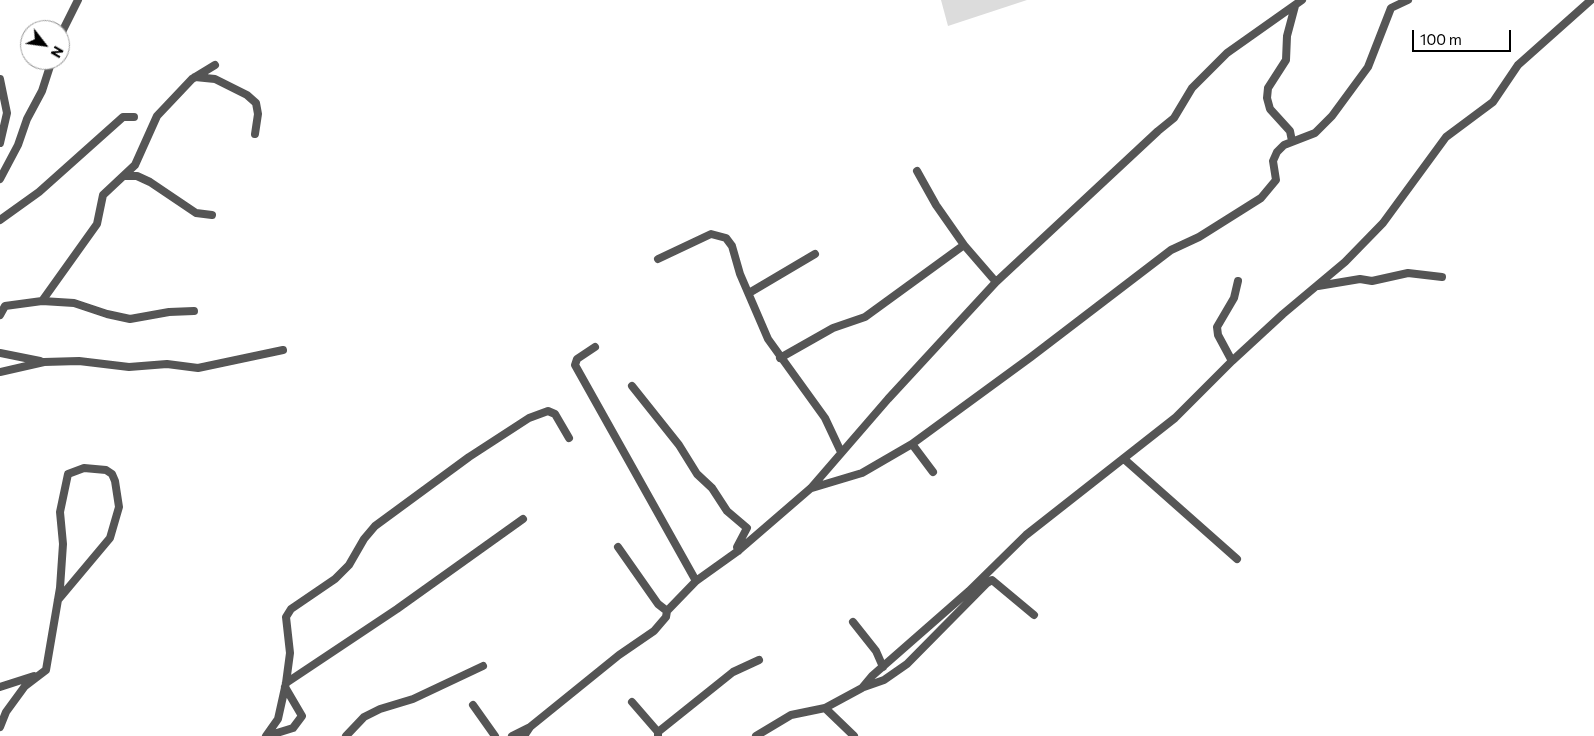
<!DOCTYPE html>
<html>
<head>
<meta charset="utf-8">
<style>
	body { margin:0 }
	#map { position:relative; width:1594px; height:736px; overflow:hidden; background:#fff; font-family:Commissioner,sans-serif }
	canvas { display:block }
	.north { position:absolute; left:20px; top:20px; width:50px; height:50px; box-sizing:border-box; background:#fff; border:1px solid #999; border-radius:50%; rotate:120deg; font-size:14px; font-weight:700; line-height:20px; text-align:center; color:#000 }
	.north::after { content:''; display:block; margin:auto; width:18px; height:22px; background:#000; clip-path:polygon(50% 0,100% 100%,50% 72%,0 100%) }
	.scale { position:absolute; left:1412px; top:30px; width:99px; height:22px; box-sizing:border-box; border:2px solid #000; border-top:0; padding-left:6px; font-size:15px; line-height:18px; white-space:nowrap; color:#000; -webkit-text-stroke:4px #fff; paint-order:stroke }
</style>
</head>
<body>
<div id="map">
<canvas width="1594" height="736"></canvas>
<div class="north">N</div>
<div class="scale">100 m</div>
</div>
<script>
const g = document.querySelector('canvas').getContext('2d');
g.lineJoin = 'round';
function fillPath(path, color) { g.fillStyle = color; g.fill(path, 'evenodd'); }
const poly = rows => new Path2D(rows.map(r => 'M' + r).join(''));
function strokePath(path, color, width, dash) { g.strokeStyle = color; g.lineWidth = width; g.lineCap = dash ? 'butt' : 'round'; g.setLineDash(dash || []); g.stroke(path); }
fillPath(poly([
	[941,0,1027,0,948,26]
]), '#dcdcdc');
strokePath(poly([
	[60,36,78,0],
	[195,77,215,79,247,95,256,103,258,114,255,134],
	[0,79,7,113,0,143],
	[1292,141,1290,131,1270,109,1267,98,1268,88,1286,60,1287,36,1295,6],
	[917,171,936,205,964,245],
	[125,176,137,176,150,182,196,213,212,215],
	[0,179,18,145,27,119,42,91,52,60],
	[0,220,39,192,123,117,134,117],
	[658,259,711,234,726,238,732,246,740,274,768,339,825,418,841,452],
	[1318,286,1360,279,1372,281,1408,273,1442,277],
	[749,293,815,254],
	[42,301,74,303,107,314,130,319,169,312,194,311],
	[0,315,5,306,42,301,97,224,103,195,135,165,157,116,192,79,215,65],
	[595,347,577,359,575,365,696,581],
	[0,353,40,361],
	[780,358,833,328,865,317,964,245,996,282],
	[1232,361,1218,335,1217,327,1234,298,1238,281],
	[0,372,44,362,79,361,129,367,167,364,198,368,283,350],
	[632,386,679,445,697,474,712,488,727,511,747,528,737,547,738,551],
	[912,444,933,472],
	[1124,459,1237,559],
	[812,488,862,473,912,444,1031,357,1171,250,1199,237,1261,198,1276,180,1273,161,1277,152,1284,145,1315,133,1332,116,1368,67,1391,8,1408,0],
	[618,547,658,604,667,611],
	[853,622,876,651,883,667],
	[286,683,397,609,523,519],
	[0,687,34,676],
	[864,687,884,680,907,664,987,583,992,580,1034,615],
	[632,702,658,732,658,736],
	[473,705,495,736],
	[825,708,854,736],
	[0,727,6,712,25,686,46,670,60,588,63,544,60,512,68,474,84,468,106,470,112,474,115,481,119,507,110,538,58,600],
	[658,732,733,672,759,660],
	[266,736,278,719,286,683,290,653,286,617,291,609,335,579,349,565,364,539,375,526,469,457,529,418,548,411,555,414,569,438],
	[267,736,293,728,302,716,285,687],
	[346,736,364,717,380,709,413,699,483,666],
	[512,736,528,728],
	[524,736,530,727,619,655,654,631,666,617,667,611,696,581,738,551,811,488,888,399,996,282,1158,131,1174,118,1192,88,1227,53,1302,0],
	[756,736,791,715,825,708,862,688,872,676,969,591,1026,535,1175,418,1232,361,1283,314,1345,262,1383,223,1446,137,1493,102,1518,65,1591,0]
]), '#555', 8);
</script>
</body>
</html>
